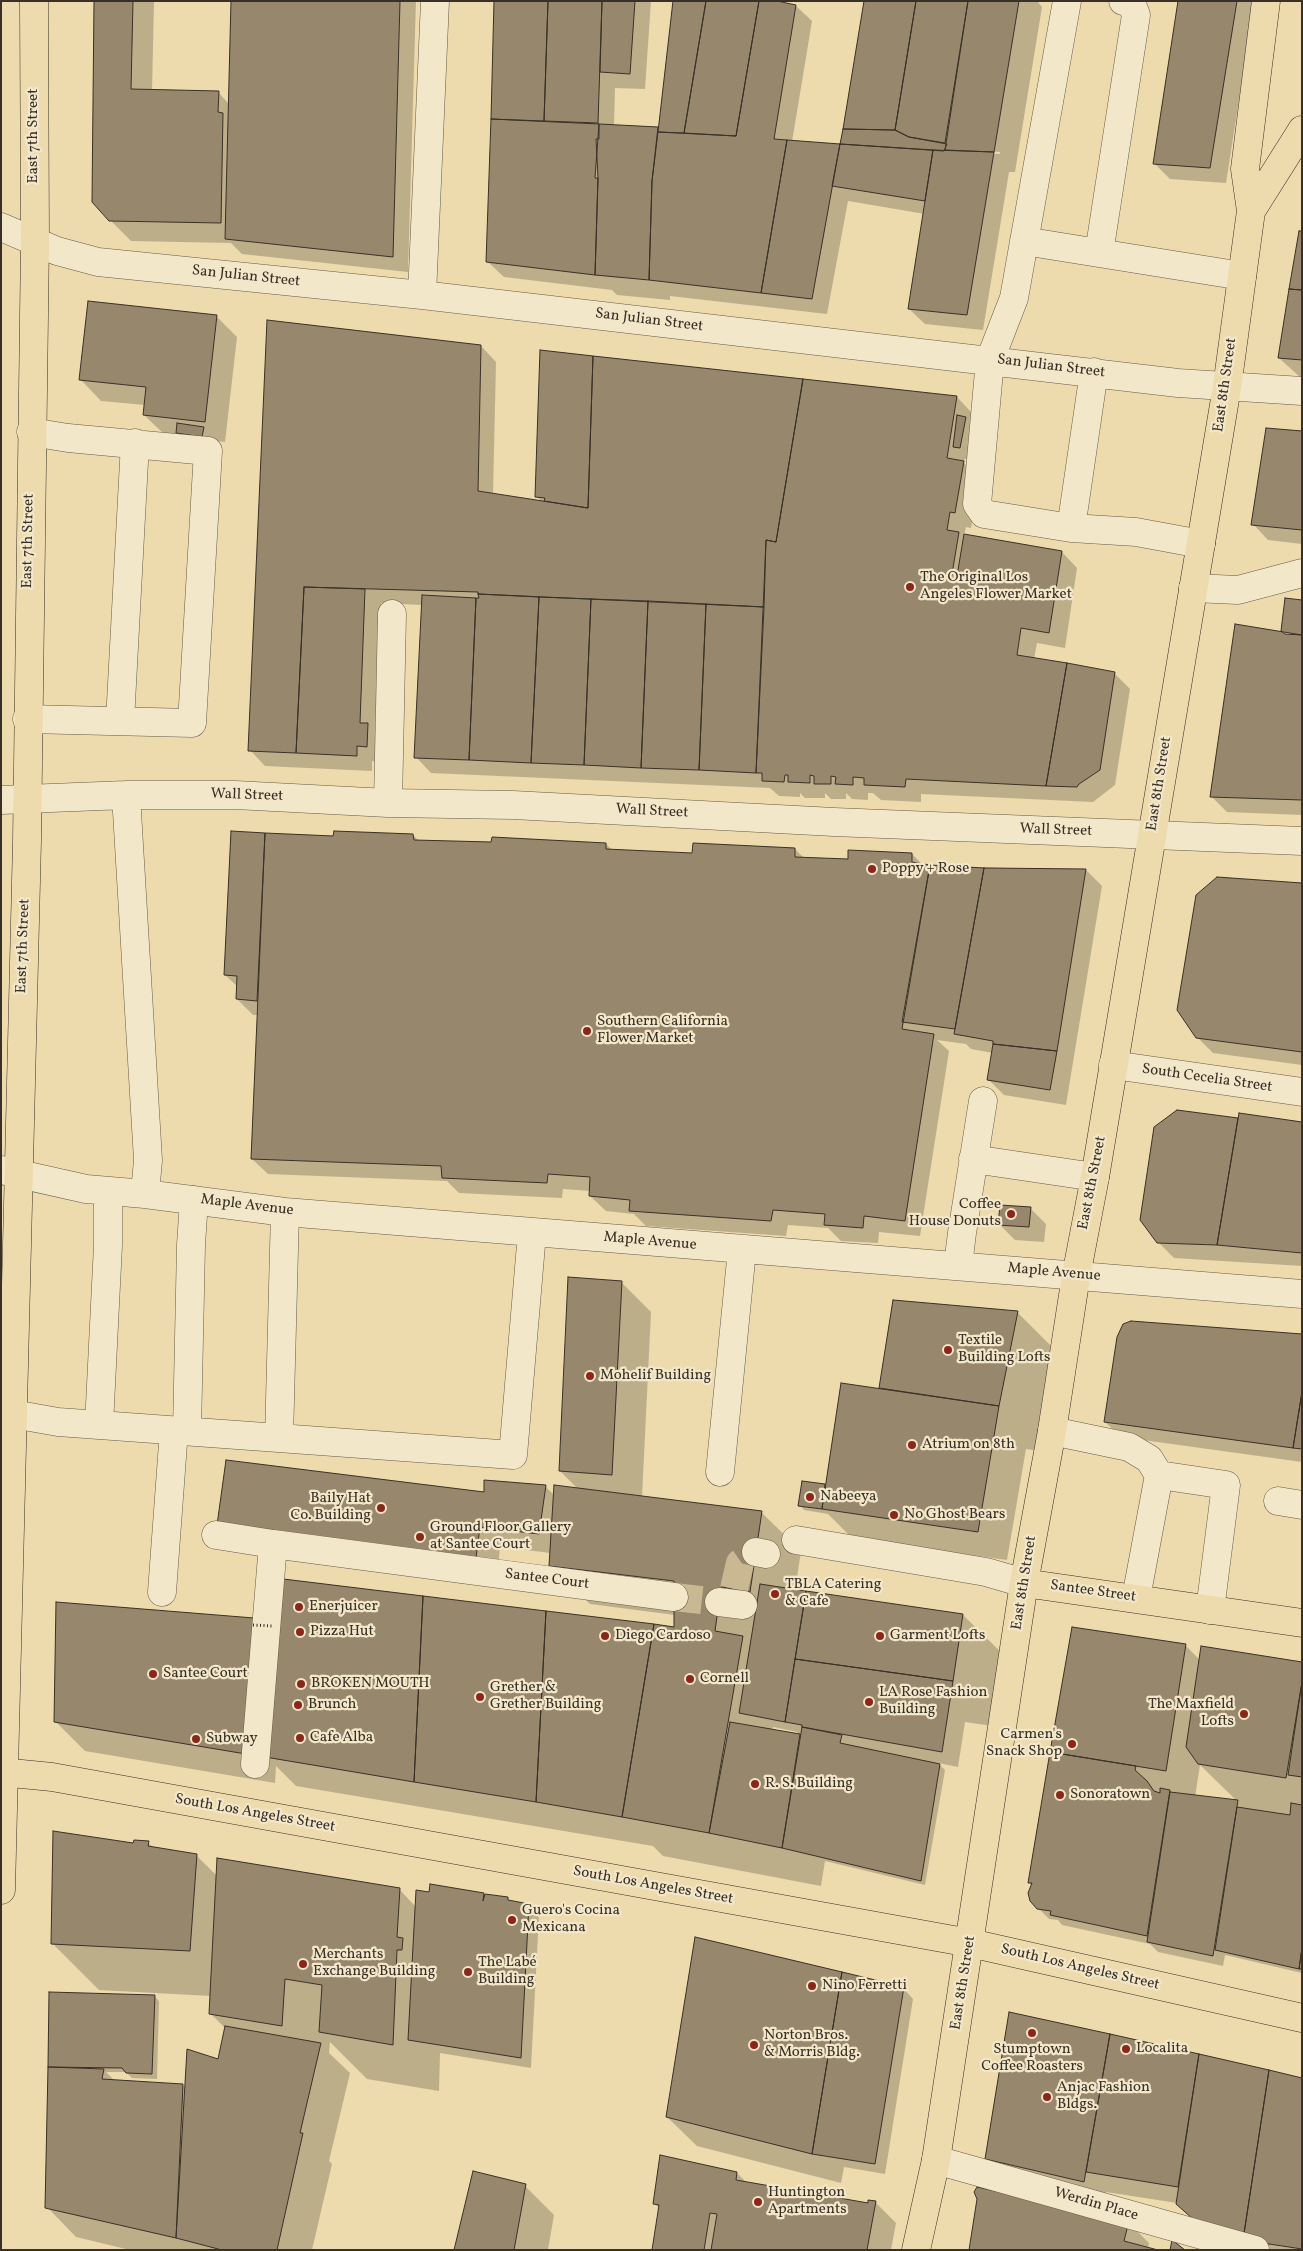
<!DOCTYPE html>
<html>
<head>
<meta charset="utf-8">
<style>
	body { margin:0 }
	#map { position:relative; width:1303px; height:2251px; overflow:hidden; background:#eddaad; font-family:Vollkorn,serif }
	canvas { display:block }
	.frame { position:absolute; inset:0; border:2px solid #393027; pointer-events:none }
</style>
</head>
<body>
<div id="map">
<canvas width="1303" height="2251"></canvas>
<div class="frame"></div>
</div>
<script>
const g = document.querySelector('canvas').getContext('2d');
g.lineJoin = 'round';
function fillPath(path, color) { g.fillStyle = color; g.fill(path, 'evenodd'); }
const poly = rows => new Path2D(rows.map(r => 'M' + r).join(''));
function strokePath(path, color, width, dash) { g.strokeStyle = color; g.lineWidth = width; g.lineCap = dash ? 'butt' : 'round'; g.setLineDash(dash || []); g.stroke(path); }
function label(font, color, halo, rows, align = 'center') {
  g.font = font + ' Vollkorn,serif'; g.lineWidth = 4.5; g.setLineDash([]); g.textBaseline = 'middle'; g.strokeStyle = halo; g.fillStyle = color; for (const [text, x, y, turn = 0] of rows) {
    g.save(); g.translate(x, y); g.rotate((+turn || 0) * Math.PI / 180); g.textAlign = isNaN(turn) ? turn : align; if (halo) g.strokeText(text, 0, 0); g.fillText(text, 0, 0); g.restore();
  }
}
fillPath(poly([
	[96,1,154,2,152,91,218,92,229,104,232,1,416,1,408,272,242,254,231,243,131,241,110,220],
	[495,1,651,1,645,89,615,88,614,126,659,129,774,2,796,6,812,21,792,142,843,145,866,1,1037,1,1042,7,1015,172,1009,172,983,330,925,324,909,309,925,214,848,201,827,314,670,296,670,300,617,295,612,290,504,277,488,262],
	[968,150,1000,152,1000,154,968,152],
	[1180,1,1252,1,1254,4,1226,183,1170,179,1154,163],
	[1302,232,1302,379,1279,358],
	[216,316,237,337,225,442,165,435,144,415,145,405,101,401,81,380],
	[268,321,481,346,496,362,493,495,544,504,536,496,957,397,972,413,970,463,965,458,964,463,979,478,971,528,966,527,964,535,1062,552,1077,568,1065,648,1037,643,1034,659,1114,673,1130,689,1115,785,1093,802,921,794,921,802,881,800,873,793,868,793,868,800,852,799,846,793,846,799,831,799,825,793,825,798,805,798,800,793,800,797,779,796,770,788,431,773,416,757,422,605,381,603,375,732,383,740,382,762,372,761,372,771,265,766,250,750],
	[1302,432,1302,544,1268,540,1253,524],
	[1302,602,1302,815,1227,812,1211,796,1288,636],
	[232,832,334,837,413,835,419,841,606,844,612,850,693,854,795,849,805,859,849,860,912,854,923,865,929,866,1086,870,1102,886,1066,1105,1004,1095,989,1080,993,1053,971,1049,966,1044,937,1040,949,1051,920,1236,879,1232,878,1243,841,1241,828,1228,788,1225,786,1236,646,1226,634,1214,606,1211,590,1196,590,1191,563,1189,562,1198,459,1193,447,1181,268,1174,252,1159,258,1015,253,1015,237,999,238,987,225,975],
	[1302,884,1302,1065,1213,1053,1197,1037],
	[1177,1111,1239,1120,1302,1123,1302,1266,1174,1258,1158,1242],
	[1030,1208,1046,1224,1044,1242,1015,1240,999,1224],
	[621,1282,651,1312,642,1497,761,1512,801,1551,795,1591,963,1615,1010,1661,999,1727,965,1722,958,1767,938,1763,945,1770,925,1885,825,1861,821,1886,663,1856,653,1846,296,1786,276,1766,275,1783,85,1751,55,1721,253,1619,675,1628,675,1615,590,1604,550,1565,551,1553,500,1547,497,1578,239,1545,486,1493,545,1486,554,1495,579,1490,560,1471],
	[773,1727,797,1732,800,1736,772,1731],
	[1017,1312,1064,1359,1046,1452,1026,1449,1007,1560,852,1538,828,1514,804,1510,800,1505,825,1485,826,1487,883,1391,880,1388],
	[1302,1335,1302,1462,1121,1437,1105,1422],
	[1185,1645,1200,1660,1302,1663,1302,1973,1225,1955,1223,1966,1158,1952,1150,1944,1062,1925,1058,1920,1049,1919,1031,1901,1032,1886,1029,1883],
	[1200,1765,1237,1801,1195,1797],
	[148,1843,154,1848,196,1855,217,1876,399,1889,416,1907,430,1893,484,1894,486,1897,508,1899,511,1902,528,1905,539,1915,531,2068,440,2053,439,2091,367,2079,330,2042,329,2053,350,2073,329,2161,332,2164,312,2250,130,2250,76,2237,47,2207,50,1993,154,1996,159,2001,157,2079,132,2078,126,2072,106,2072,115,2081,186,2086,219,2061,226,2029,210,2013,211,1996,99,1990,52,1943,134,1844],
	[903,1988,913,1999,885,2174,844,2167,841,2183,697,2146,667,2117],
	[1010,2013,1302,2079,1302,2250,1227,2250,1177,2203,1106,2192,1105,2202,1007,2179,986,2158],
	[737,2173,747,2183,869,2205,875,2202,896,2223,891,2250,653,2250,660,2209,654,2203],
	[525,2186,554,2215,548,2250,455,2250],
	[1128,2222,1149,2243,1148,2248,970,2250]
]), '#0003');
const building = poly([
	[94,1,133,1,131,89,219,91,218,112,223,113,221,223,109,221,92,202,94,1],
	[231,1,400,1,393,257,225,239,231,1],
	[494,1,548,1,544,121,491,119,494,1],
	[548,1,602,1,598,123,544,121,548,1],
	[602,1,635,1,630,74,600,72,602,1],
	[673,1,706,1,684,133,658,132,673,1],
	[706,1,759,1,736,136,684,133,706,1],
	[759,1,777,1,796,5,774,139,787,140,761,293,649,280,652,181,658,132,736,136,759,1],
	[864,1,916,1,895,130,843,129,864,1],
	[916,1,968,1,945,143,909,137,895,130,916,1],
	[968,1,1019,1,994,152,945,150,968,1],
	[1178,1,1237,1,1210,168,1153,164,1178,1],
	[491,119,599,124,595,178,598,178,595,275,486,262,491,119],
	[599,124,658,127,652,181,649,280,595,275,598,178,596,139,599,139,599,124],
	[843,129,895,130,909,137,947,144,944,151,840,144,843,129],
	[787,140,840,144,812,299,761,293,787,140],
	[840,144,933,150,925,201,832,186,840,144],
	[933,150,994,152,967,315,908,309,933,150],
	[1299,231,1302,231,1302,290,1289,289,1299,231],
	[1289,289,1302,290,1302,360,1278,358,1289,289],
	[88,301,217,315,205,422,143,415,146,387,79,380,88,301],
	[267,320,481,345,478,491,588,508,593,356,803,379,776,542,766,540,764,607,478,594,478,592,304,587,296,753,248,751,267,320],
	[540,350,593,356,588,508,544,501,545,498,535,497,540,350],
	[803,379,957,396,947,458,964,461,955,513,950,512,947,530,959,532,951,580,956,582,964,534,1062,551,1049,633,1021,628,1017,655,1067,663,1046,786,906,779,905,787,864,785,864,778,853,777,853,785,835,784,836,777,831,776,831,784,814,784,814,776,810,775,810,783,788,782,788,775,785,775,784,782,762,781,762,773,756,773,766,540,776,542,803,379],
	[957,415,966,417,960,448,953,447,957,415],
	[177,423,204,427,202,437,176,433,177,423],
	[1266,428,1302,431,1302,530,1251,525,1266,428],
	[304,587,365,589,360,723,368,723,367,747,357,746,357,756,296,753,304,587],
	[478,594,539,597,531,763,469,760,476,598,479,598,478,594],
	[422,595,476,598,469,760,414,758,422,595],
	[539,597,591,599,584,765,531,763,539,597],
	[1285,598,1302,600,1302,635,1285,634,1281,631,1285,598],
	[591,599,648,601,641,768,584,765,591,599],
	[648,601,706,604,699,770,641,768,648,601],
	[706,604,764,607,756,773,699,770,706,604],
	[1235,624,1302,635,1302,800,1210,797,1235,624],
	[1067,663,1115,672,1100,770,1079,784,1077,787,1046,786,1067,663],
	[231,831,265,833,257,1001,236,999,237,976,224,975,231,831],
	[334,831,413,834,414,840,491,842,492,837,606,843,606,849,692,853,693,843,795,848,795,857,848,859,848,850,912,853,912,862,930,865,902,1029,934,1034,905,1221,864,1216,863,1228,824,1225,825,1214,773,1210,771,1221,629,1211,630,1200,589,1196,590,1177,548,1174,547,1183,442,1178,441,1166,251,1159,265,833,333,836,334,831],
	[930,865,984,868,955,1029,902,1022,930,865],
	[984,868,1086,869,1057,1051,993,1044,993,1041,954,1034,984,868],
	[1217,877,1302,883,1302,1052,1196,1038,1177,1010,1196,895,1217,877],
	[993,1044,1057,1051,1050,1090,987,1080,993,1044],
	[1177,1110,1238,1118,1217,1245,1157,1243,1140,1220,1154,1127,1177,1110],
	[1239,1113,1302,1122,1302,1253,1217,1245,1239,1113],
	[1000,1205,1031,1207,1029,1227,998,1225,1000,1205],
	[568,1277,622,1281,612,1475,559,1471,568,1277],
	[893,1300,1018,1311,999,1406,879,1388,893,1300],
	[1131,1321,1302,1334,1302,1392,1293,1448,1104,1422,1117,1337,1123,1324,1131,1321],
	[841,1383,999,1406,978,1532,822,1509,841,1383],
	[1302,1392,1302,1449,1293,1448,1302,1392],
	[226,1460,484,1492,484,1480,546,1485,539,1534,480,1527,476,1558,217,1525,226,1460],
	[802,1481,825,1484,822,1509,798,1506,802,1481],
	[554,1485,762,1511,750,1592,722,1587,719,1602,715,1631,743,1636,709,1833,622,1817,654,1624,674,1627,674,1581,549,1566,554,1485],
	[275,1578,423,1596,414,1782,265,1757,275,1578],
	[760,1584,806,1591,785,1722,739,1713,760,1584],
	[806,1591,963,1614,953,1681,795,1659,806,1591],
	[423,1596,546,1611,536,1802,414,1782,423,1596],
	[56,1602,254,1618,246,1754,54,1722,56,1602],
	[546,1611,654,1624,622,1817,536,1802,546,1611],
	[1072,1627,1186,1644,1166,1771,1050,1752,1072,1627],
	[1201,1646,1302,1662,1302,1682,1286,1778,1198,1764,1186,1747,1201,1646],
	[795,1659,953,1681,942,1752,802,1727,802,1725,785,1722,795,1659],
	[1302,1682,1302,1777,1288,1775,1302,1682],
	[730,1722,800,1734,782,1848,709,1833,730,1722],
	[802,1727,842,1735,840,1743,940,1764,921,1881,782,1848,802,1727],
	[1050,1752,1136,1766,1135,1770,1147,1781,1154,1791,1160,1793,1160,1788,1170,1790,1147,1936,1050,1915,1051,1911,1037,1909,1030,1901,1028,1893,1032,1883,1028,1883,1050,1752],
	[1170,1792,1238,1800,1213,1956,1147,1942,1170,1792],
	[1291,1803,1302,1805,1302,1948,1299,1969,1215,1950,1237,1807,1290,1815,1291,1803],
	[53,1831,133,1843,134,1840,149,1841,148,1846,197,1854,190,1951,51,1944,53,1831],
	[217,1858,400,1888,397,1937,403,1938,402,1950,397,1950,393,2045,319,2032,322,1985,285,1979,282,2026,209,2014,217,1858],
	[430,1884,484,1893,483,1901,485,1894,508,1897,508,1900,529,1904,521,2058,408,2040,416,1890,429,1892,430,1884],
	[695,1937,842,1972,812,2154,666,2117,695,1937],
	[1302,1948,1302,1969,1299,1969,1302,1948],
	[842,1972,904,1987,875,2164,812,2154,842,1972],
	[49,1992,155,1995,152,2074,126,2073,122,2068,48,2067,49,1992],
	[1009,2012,1110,2034,1084,2182,985,2159,1009,2012],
	[225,2026,321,2043,300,2133,303,2133,277,2250,222,2250,176,2238,187,2049,218,2059,225,2026],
	[1110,2034,1199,2054,1178,2187,1086,2172,1110,2034],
	[1199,2054,1269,2070,1243,2240,1210,2234,1176,2204,1199,2054],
	[48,2067,104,2069,102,2079,183,2084,176,2238,45,2208,48,2067],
	[1269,2070,1302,2078,1302,2249,1243,2240,1269,2070],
	[660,2155,737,2172,736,2180,868,2203,868,2200,876,2201,867,2250,711,2250,717,2214,710,2213,704,2250,652,2250,659,2205,653,2204,660,2155],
	[473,2171,526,2184,514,2250,454,2250,473,2171],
	[977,2187,1129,2221,1124,2241,1158,2250,969,2250,977,2199,974,2192,977,2187],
	[1172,2240,1185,2250,1170,2250,1172,2240]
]);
fillPath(building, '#97886d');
strokePath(building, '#393027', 1);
strokePath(poly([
	[734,1589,740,1563,756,1552],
	[674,1597,719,1602]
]), '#c9b892', 28, [28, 14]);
const minor = poly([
	[1067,1,1014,298,990,360,977,504,984,514,1071,528],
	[1,227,57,251,98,262,422,295,1178,383,1302,391],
	[1024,241,1242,276],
	[1099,253,1136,15,1131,2,1123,1],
	[422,295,435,1],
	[1094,372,1071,528,1136,532,1201,544],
	[1193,588,1238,590,1302,573],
	[27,719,192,723,208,451,68,438,31,432],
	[120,721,135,443],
	[126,795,148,1160,145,1194],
	[1,800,126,795,235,795,388,803,513,805,834,822,1302,841],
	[388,803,392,614],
	[1113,1065,1302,1092],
	[973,1159,1095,1177],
	[1,1170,86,1189,145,1194,285,1212,1302,1294],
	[958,1265,962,1233,983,1101],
	[13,1414,58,1422,513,1455,532,1233],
	[99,1425,108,1245,108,1191],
	[187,1431,191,1245,194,1200],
	[1052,1431,1129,1447,1149,1459,1159,1475],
	[279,1438,285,1212],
	[720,1472,742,1250],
	[1278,1501,1302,1505],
	[216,1535,273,1544],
	[796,1540,986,1572,1024,1583],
	[756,1552,766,1554],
	[162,1592,174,1430],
	[1136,1598,1159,1475,1226,1485,1210,1610],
	[719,1602,743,1605],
	[255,1764,273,1544,674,1597],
	[936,2160,1255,2250]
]);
const major = poly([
	[1251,211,1245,169,1266,1],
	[1024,1583,1302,1623],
	[1,1772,52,1777,970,1943,1302,2018],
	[1,1890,27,841,35,241,34,1],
	[916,2250,936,2160,1024,1583,1052,1431,1076,1276,1095,1177,1227,387,1251,211,1302,130]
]);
strokePath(minor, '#665a48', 29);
strokePath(major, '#393027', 29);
strokePath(minor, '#f3e7ca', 28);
strokePath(major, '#eddaad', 28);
strokePath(poly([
	[253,1625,272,1626]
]), '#393027', 3, [1, 2.5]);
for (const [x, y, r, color] of [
	[910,587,5,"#8f2418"],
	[872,869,5,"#8f2418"],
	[587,1031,5,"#8f2418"],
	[1011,1214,5,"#8f2418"],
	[948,1350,5,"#8f2418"],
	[590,1376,5,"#8f2418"],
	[912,1445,5,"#8f2418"],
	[810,1497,5,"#8f2418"],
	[381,1508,5,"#8f2418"],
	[894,1515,5,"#8f2418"],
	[420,1537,5,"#8f2418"],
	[775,1594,5,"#8f2418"],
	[299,1607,5,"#8f2418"],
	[300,1632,5,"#8f2418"],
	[605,1636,5,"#8f2418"],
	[880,1636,5,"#8f2418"],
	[153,1674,5,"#8f2418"],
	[690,1679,5,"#8f2418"],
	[301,1684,5,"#8f2418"],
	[480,1697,5,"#8f2418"],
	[869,1702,5,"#8f2418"],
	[298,1705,5,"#8f2418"],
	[1244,1714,5,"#8f2418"],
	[300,1738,5,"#8f2418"],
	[196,1739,5,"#8f2418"],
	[1072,1744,5,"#8f2418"],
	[755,1784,5,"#8f2418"],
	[1060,1795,5,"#8f2418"],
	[512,1920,5,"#8f2418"],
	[303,1964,5,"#8f2418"],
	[468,1972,5,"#8f2418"],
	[812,1986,5,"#8f2418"],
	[1032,2033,5,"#8f2418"],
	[754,2045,5,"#8f2418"],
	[1126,2049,5,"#8f2418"],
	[1047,2097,5,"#8f2418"],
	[758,2202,5,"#8f2418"]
]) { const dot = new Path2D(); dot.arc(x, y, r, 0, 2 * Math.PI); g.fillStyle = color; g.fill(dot); strokePath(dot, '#f3e7ca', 2); }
label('15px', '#393027', '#f3e7ca', [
	["East 7th Street",34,136,-90],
	["San Julian Street",246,277,6],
	["San Julian Street",649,321,7],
	["San Julian Street",1051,367,7],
	["East 8th Street",1226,385,-82],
	["East 7th Street",29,541,-89],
	["East 8th Street",1160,784,-81],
	["Wall Street",247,796,2],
	["Wall Street",652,812,3],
	["Wall Street",1056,831,2],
	["East 7th Street",24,946,-88],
	["South Cecelia Street",1207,1079,8],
	["East 8th Street",1093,1183,-79],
	["Maple Avenue",247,1206,7],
	["Maple Avenue",650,1242,5],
	["Maple Avenue",1054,1273,5],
	["Santee Court",547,1580,7],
	["East 8th Street",1025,1583,-81],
	["Santee Street",1093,1592,8],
	["South Los Angeles Street",255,1814,10],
	["South Los Angeles Street",653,1886,10],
	["South Los Angeles Street",1080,1968,13],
	["East 8th Street",964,1983,-81],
	["Werdin Place",1096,2205,16]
]);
label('15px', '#393027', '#f3e7ca', [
	["The Original Los",920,578],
	["Angeles Flower Market",920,595],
	["Poppy + Rose",882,869],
	["Southern California",597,1022],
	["Flower Market",597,1039],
	["Coffee",1001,1205,"right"],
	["House Donuts",1001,1222,"right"],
	["Textile",958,1341],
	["Building Lofts",958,1358],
	["Mohelif Building",600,1376],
	["Atrium on 8th",922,1445],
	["Nabeeya",820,1497],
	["Baily Hat",371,1499,"right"],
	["Co. Building",371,1516,"right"],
	["No Ghost Bears",904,1515],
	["Ground Floor Gallery",430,1528],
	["at Santee Court",430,1545],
	["TBLA Catering",785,1585],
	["& Cafe",785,1602],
	["Enerjuicer",309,1607],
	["Pizza Hut",310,1632],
	["Diego Cardoso",615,1636],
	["Garment Lofts",890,1636],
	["Santee Court",163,1674],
	["Cornell",700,1679],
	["BROKEN MOUTH",311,1684],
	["Grether &",490,1688],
	["Grether Building",490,1705],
	["LA Rose Fashion",879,1693],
	["Building",879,1710],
	["Brunch",308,1705],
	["The Maxfield",1234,1705,"right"],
	["Lofts",1234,1722,"right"],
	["Carmen's",1062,1735,"right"],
	["Snack Shop",1062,1752,"right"],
	["Cafe Alba",310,1738],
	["Subway",206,1739],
	["R. S. Building",765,1784],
	["Sonoratown",1070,1795],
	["Guero's Cocina",522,1911],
	["Mexicana",522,1928],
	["Merchants",313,1955],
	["Exchange Building",313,1972],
	["The Labé",478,1963],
	["Building",478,1980],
	["Nino Ferretti",822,1986],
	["Norton Bros.",764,2036],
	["& Morris Bldg.",764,2053],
	["Localita",1136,2049],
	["Stumptown",1032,2050,"center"],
	["Coffee Roasters",1032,2067,"center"],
	["Anjac Fashion",1057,2088],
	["Bldgs.",1057,2105],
	["Huntington",768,2193],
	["Apartments",768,2210]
], 'left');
</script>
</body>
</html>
